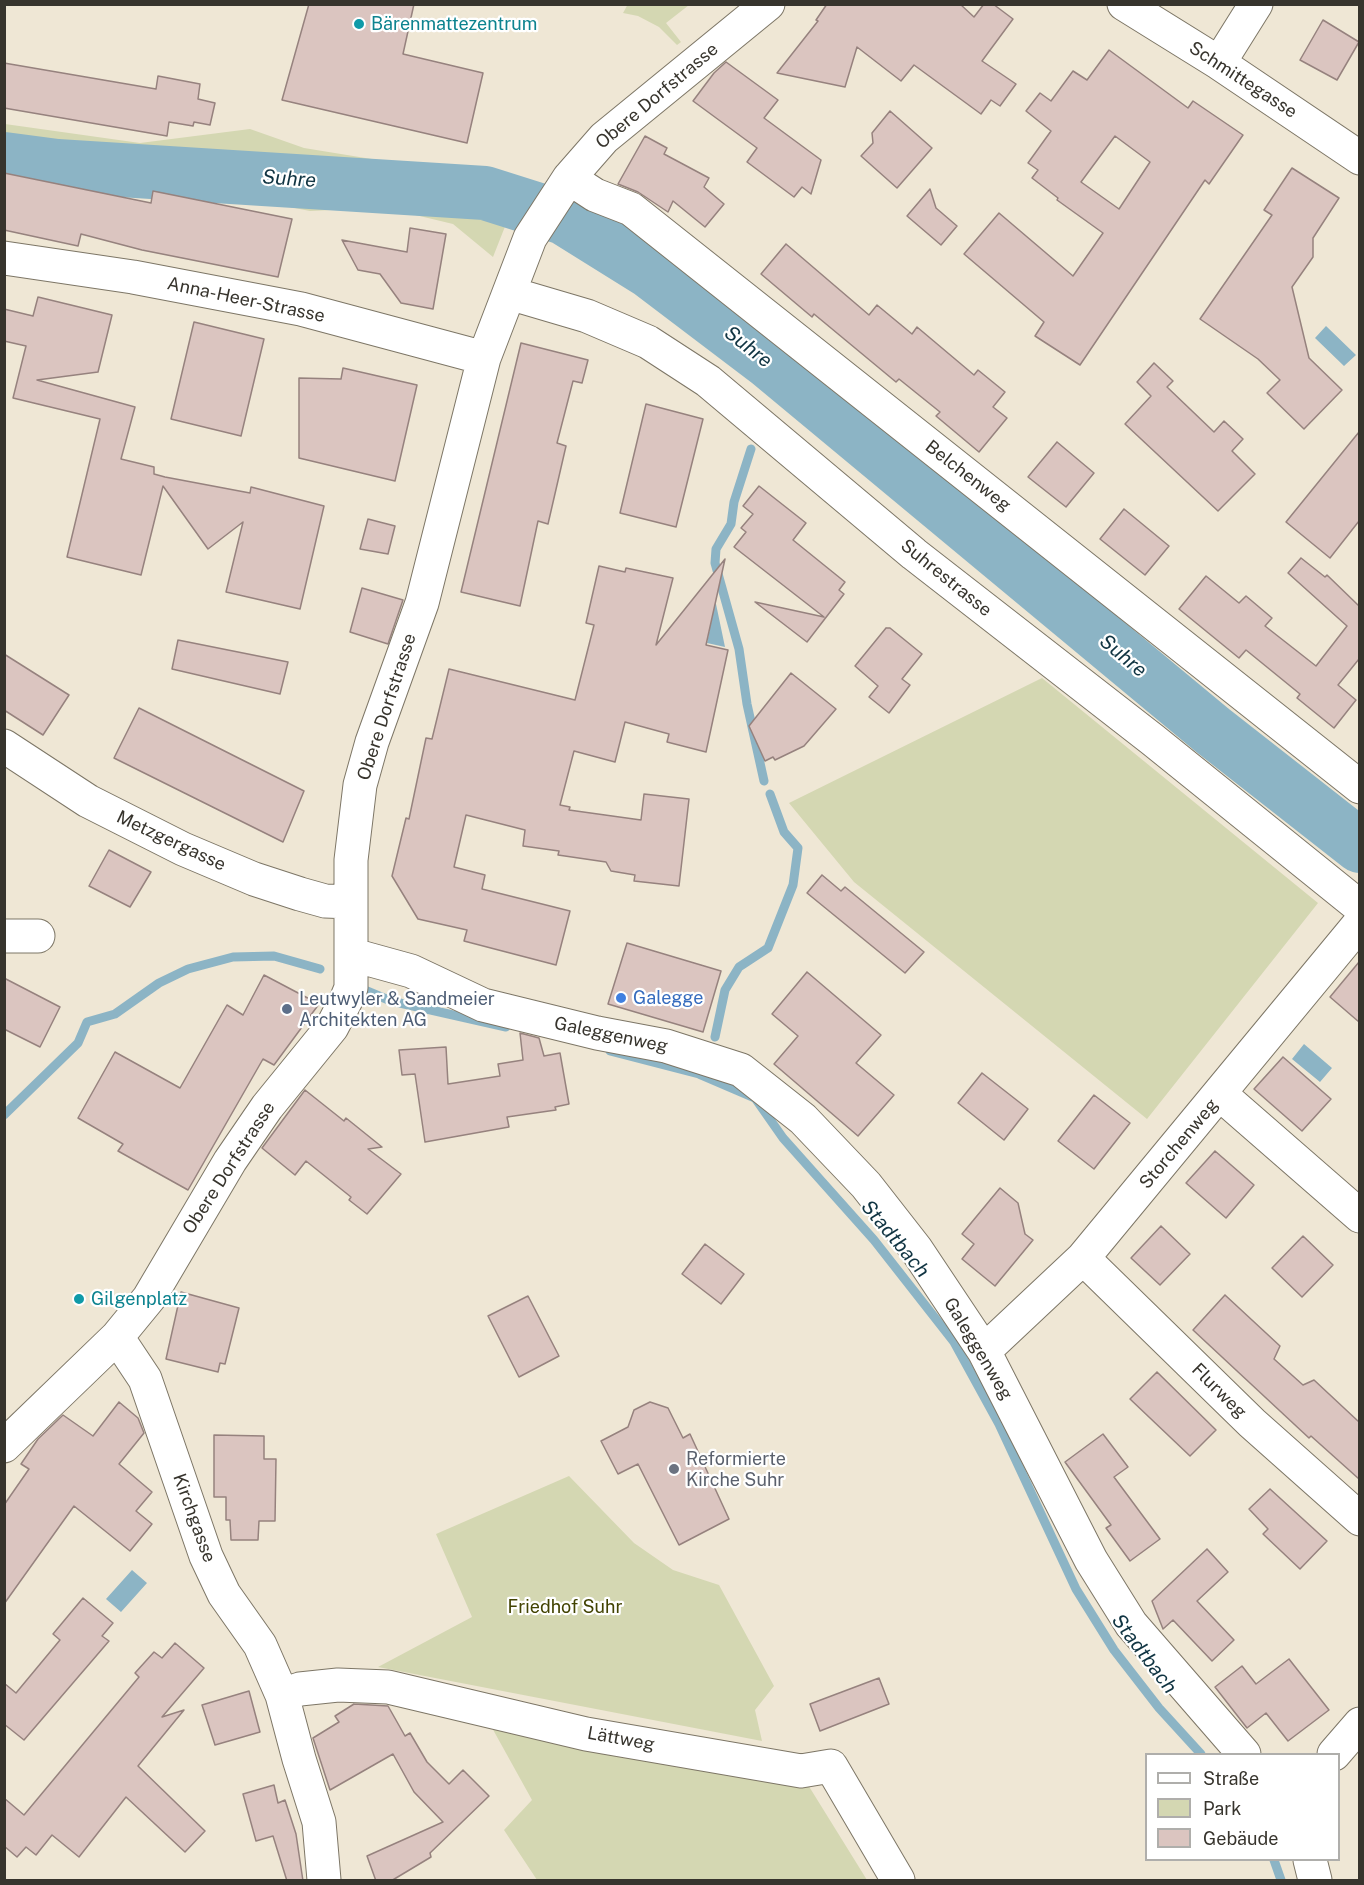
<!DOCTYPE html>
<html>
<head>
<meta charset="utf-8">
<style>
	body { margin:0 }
	#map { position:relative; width:1364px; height:1885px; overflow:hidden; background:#efe7d5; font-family:"Public Sans",sans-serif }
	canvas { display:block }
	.frame { position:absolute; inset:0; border:6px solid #37342d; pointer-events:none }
	.legend { position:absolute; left:1145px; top:1753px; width:195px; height:108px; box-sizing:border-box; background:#fff; border:2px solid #afaeab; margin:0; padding:8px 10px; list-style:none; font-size:18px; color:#37342d }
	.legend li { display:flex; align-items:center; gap:12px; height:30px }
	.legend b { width:30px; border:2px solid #afaeab }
</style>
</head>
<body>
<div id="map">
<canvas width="1364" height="1885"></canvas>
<div class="frame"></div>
<ul class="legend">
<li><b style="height:8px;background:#fff"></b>Straße</li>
<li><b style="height:16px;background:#d4d7b2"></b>Park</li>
<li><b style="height:16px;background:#dbc5c0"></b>Gebäude</li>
</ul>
</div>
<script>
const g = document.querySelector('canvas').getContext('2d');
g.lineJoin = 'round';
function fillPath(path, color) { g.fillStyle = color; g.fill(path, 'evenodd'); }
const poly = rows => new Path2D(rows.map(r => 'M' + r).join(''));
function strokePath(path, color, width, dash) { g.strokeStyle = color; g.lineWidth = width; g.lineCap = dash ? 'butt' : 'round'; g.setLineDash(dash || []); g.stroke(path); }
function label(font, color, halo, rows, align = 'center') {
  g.font = font + ' "Public Sans",sans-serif'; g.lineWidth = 4.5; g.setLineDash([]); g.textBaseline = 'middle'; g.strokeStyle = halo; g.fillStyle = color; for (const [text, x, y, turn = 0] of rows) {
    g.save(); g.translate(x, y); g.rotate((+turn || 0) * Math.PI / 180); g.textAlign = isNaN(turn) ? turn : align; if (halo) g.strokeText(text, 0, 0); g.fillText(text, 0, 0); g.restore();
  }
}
fillPath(poly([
	[628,4,689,5,666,23,681,42,677,45,659,27,638,16,623,13],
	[5,124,140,143,250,129,304,148,390,162,491,171,531,185,506,224,493,257,453,224,403,212,373,208,310,211,202,190,112,189,5,175],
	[1042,678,1318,903,1147,1119,854,882,789,803],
	[569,1476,634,1543,673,1570,719,1585,774,1686,755,1710,762,1741,378,1667,472,1617,436,1534],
	[491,1726,805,1780,867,1880,537,1880,504,1830,532,1800]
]), '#d4d7b2');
fillPath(poly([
	[1326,326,1356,355,1344,366,1315,338],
	[709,602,716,604,725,647,707,643,710,628],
	[1304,1044,1332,1068,1320,1082,1292,1059],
	[132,1570,147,1583,121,1612,106,1599]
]), '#8cb4c5');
strokePath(poly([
	[751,449,734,502,731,524,716,549,715,563,739,649,747,704,764,781],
	[367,991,391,1001,506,1027],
	[715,1037,725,990,739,967,768,948,793,885,798,848,784,832,770,794],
	[610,1051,699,1074,755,1098,783,1138,874,1240,954,1342,999,1424,1076,1589,1114,1650,1159,1708,1201,1754],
	[4,1115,78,1043,87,1022,115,1014,159,983,188,969,233,957,274,956,320,969],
	[1274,1860,1281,1880]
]), '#8cb4c5', 9);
strokePath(poly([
	[4,159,57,166,485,193,564,218,649,271,769,362,1212,730,1360,846]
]), '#8cb4c5', 54);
const building = poly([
	[309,4,414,4,403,54,483,73,467,143,282,100,309,4],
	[827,4,960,4,974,17,984,4,993,4,1013,19,982,61,1016,84,1000,106,991,100,981,114,914,65,901,81,857,47,845,87,777,73,818,21,816,20,827,4],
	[1323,20,1359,42,1337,80,1300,60,1323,20],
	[1109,50,1188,108,1193,101,1243,135,1209,184,1205,180,1080,365,1035,336,1044,322,964,254,999,213,1073,276,1103,233,1057,200,1058,198,1032,178,1038,170,1028,163,1051,131,1026,111,1040,93,1051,101,1073,71,1087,80,1109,50],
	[1115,136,1150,162,1119,209,1081,182,1115,136],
	[726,62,778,100,764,118,821,160,811,194,802,187,794,197,747,162,757,148,693,101,714,73,726,62],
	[4,63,156,89,158,76,200,84,198,99,215,103,210,125,194,122,193,126,169,122,167,136,4,108,4,63],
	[890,111,932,148,897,188,861,156,873,143,872,133,890,111],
	[645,136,667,148,664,154,709,178,704,187,724,204,705,227,673,201,668,212,638,192,618,184,645,136],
	[1292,168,1339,198,1313,238,1313,257,1292,287,1309,358,1342,390,1304,429,1267,393,1280,380,1258,359,1200,319,1272,215,1264,210,1292,168],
	[4,173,151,203,153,191,292,219,278,277,142,250,81,234,78,246,4,230,4,173],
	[930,189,936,208,957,226,941,245,907,216,930,189],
	[410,228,446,234,433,309,401,303,380,274,358,270,342,240,407,252,410,228],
	[786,244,869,315,877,305,912,334,917,327,974,375,978,370,1005,392,993,407,1007,418,979,452,936,416,940,412,899,379,896,382,814,314,812,317,761,274,786,244],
	[38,297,112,315,98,372,37,380,135,407,121,459,154,467,154,474,165,477,250,493,251,487,324,506,300,609,226,592,243,522,208,549,163,486,141,575,67,557,100,419,13,398,26,346,4,341,4,309,33,316,38,297],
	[194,322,264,339,241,436,171,419,194,322],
	[521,343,588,360,582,383,573,381,557,443,566,446,548,524,538,521,520,606,461,592,521,343],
	[1154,363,1173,381,1167,387,1214,432,1224,421,1243,439,1232,451,1255,474,1218,511,1125,424,1151,396,1137,382,1154,363],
	[343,368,417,385,395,481,299,458,299,378,341,379,343,368],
	[646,404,703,419,676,527,620,513,646,404],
	[1359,432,1359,521,1330,558,1286,522,1359,432],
	[1057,442,1094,473,1066,507,1028,477,1057,442],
	[759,486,806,523,793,540,845,582,839,590,844,594,807,642,755,602,824,617,734,547,746,532,741,528,753,514,743,506,759,486],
	[1124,509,1169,546,1145,575,1100,539,1124,509],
	[368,519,395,526,388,554,360,549,368,519],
	[1301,558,1325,577,1327,575,1359,606,1359,659,1338,685,1356,700,1334,728,1297,698,1300,694,1246,650,1239,658,1179,609,1206,576,1239,603,1246,596,1272,618,1265,626,1316,666,1347,626,1288,573,1301,558],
	[725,559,706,645,728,650,706,752,667,742,669,734,625,722,615,762,574,751,560,805,570,807,569,810,641,820,644,794,689,799,679,886,634,881,635,875,611,871,606,862,558,855,559,851,523,846,525,830,466,815,454,867,485,875,482,889,570,911,556,965,464,941,467,930,418,919,392,876,406,818,409,819,426,738,432,739,449,669,575,700,594,625,586,623,599,566,625,572,626,568,673,578,656,645,725,559],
	[362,588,403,600,388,644,350,632,362,588],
	[886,628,890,628,922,654,902,679,910,685,889,713,869,697,878,686,855,666,886,628],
	[178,640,288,662,280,694,172,669,178,640],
	[4,654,69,695,43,735,4,710,4,654],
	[791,673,836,709,804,746,775,760,773,757,765,761,749,726,791,673],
	[139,708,304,791,283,842,114,758,139,708],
	[109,850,151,872,130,907,89,886,109,850],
	[822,875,841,891,845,887,924,952,905,973,807,893,822,875],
	[627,943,721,971,703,1032,608,1004,627,943],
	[1359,962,1359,1022,1330,997,1359,962],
	[807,972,881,1035,856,1063,894,1095,858,1136,774,1064,798,1036,772,1014,807,972],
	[264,975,319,1004,274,1065,263,1059,188,1190,118,1151,123,1144,78,1118,115,1052,180,1088,227,1005,243,1015,264,975],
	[4,978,60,1007,40,1047,4,1029,4,978],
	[520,1033,539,1038,544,1056,560,1053,569,1104,555,1107,556,1110,507,1117,509,1127,425,1142,415,1074,402,1075,399,1050,446,1047,448,1084,500,1076,498,1064,523,1060,520,1033],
	[1283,1057,1331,1099,1302,1131,1254,1089,1283,1057],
	[982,1073,1028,1109,1004,1140,958,1103,982,1073],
	[305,1090,344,1121,346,1118,382,1147,368,1149,401,1174,367,1214,349,1200,351,1197,306,1161,295,1175,262,1148,305,1090],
	[1094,1095,1130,1123,1094,1169,1058,1141,1094,1095],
	[1215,1151,1254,1185,1226,1218,1186,1183,1215,1151],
	[1000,1188,1018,1203,1025,1234,1033,1240,995,1286,962,1259,974,1244,962,1234,1000,1188],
	[1161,1226,1190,1254,1160,1285,1131,1258,1161,1226],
	[1303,1236,1333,1265,1302,1297,1272,1268,1303,1236],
	[705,1244,744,1274,721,1304,682,1274,705,1244],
	[181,1292,239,1308,225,1364,220,1363,218,1372,166,1359,181,1292],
	[1225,1295,1280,1346,1274,1359,1303,1385,1314,1380,1359,1422,1359,1479,1311,1436,1309,1438,1193,1330,1225,1295],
	[528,1296,559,1356,519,1377,488,1316,528,1296],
	[1157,1372,1216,1430,1190,1456,1130,1399,1157,1372],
	[119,1402,138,1418,144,1433,119,1464,152,1492,136,1511,152,1524,130,1551,74,1506,4,1604,4,1505,29,1469,21,1464,38,1439,63,1415,93,1436,119,1402],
	[650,1402,668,1408,683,1438,690,1434,729,1519,679,1545,638,1464,618,1474,601,1441,628,1427,634,1410,650,1402],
	[1103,1434,1128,1467,1114,1477,1160,1539,1130,1561,1106,1528,1111,1525,1065,1462,1103,1434],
	[214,1435,264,1436,264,1459,276,1459,275,1521,259,1521,258,1540,231,1540,230,1520,226,1520,226,1497,214,1497,214,1435],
	[1270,1489,1327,1541,1300,1569,1263,1534,1268,1529,1249,1509,1270,1489],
	[1207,1549,1228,1572,1197,1601,1234,1640,1212,1661,1173,1620,1163,1629,1152,1601,1207,1549],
	[83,1598,113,1623,102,1636,109,1641,24,1740,4,1724,4,1683,16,1693,60,1640,53,1634,83,1598],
	[175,1643,204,1668,162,1717,184,1710,138,1766,205,1831,185,1852,126,1797,79,1857,52,1835,36,1855,26,1847,17,1857,4,1846,4,1798,24,1815,139,1677,135,1673,154,1652,162,1658,175,1643],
	[1289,1659,1329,1710,1288,1741,1266,1713,1247,1728,1215,1687,1242,1666,1256,1684,1289,1659],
	[879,1678,889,1704,820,1731,810,1704,879,1678],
	[249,1691,260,1732,215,1745,202,1705,249,1691],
	[354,1704,388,1706,405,1736,410,1733,427,1762,449,1784,463,1770,489,1796,430,1853,431,1857,391,1881,376,1881,367,1856,443,1822,414,1792,393,1754,330,1790,313,1738,339,1722,335,1716,354,1704],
	[274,1785,278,1803,285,1800,296,1834,303,1881,287,1881,273,1836,256,1841,243,1794,274,1785]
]);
fillPath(building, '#dbc5c0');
strokePath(building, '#96827e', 1.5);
const minor = poly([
	[1124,4,1219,63,1360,158],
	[1219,63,1256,4],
	[569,178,595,195,631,209,1360,787],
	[4,258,133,277,301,309,484,358],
	[509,293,587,316,648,342,708,381,914,554,1153,740,1360,907],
	[4,746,88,801,183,849,254,879,300,894,325,901,351,902],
	[4,936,38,936],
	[353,955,411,971,483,1005,597,1033,666,1046,741,1070,803,1119,866,1185,916,1249,984,1351,1091,1560,1131,1624,1244,1754],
	[1220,1094,1360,1216],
	[1083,1258,1252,1423,1360,1519],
	[117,1337,145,1379,206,1556,224,1594,260,1645,282,1695,299,1759,319,1822,324,1880],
	[984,1351,1083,1258,1360,923],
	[4,1446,117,1337,149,1298,230,1161,267,1107,332,1027,346,1000,351,988,351,860,360,785,372,742,422,603,484,358,530,238,569,178,604,138,768,4],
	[282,1695,300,1689,338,1685,388,1687,586,1734,801,1771,831,1766,898,1880],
	[1334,1754,1360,1724],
	[1310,1860,1315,1880]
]);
strokePath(minor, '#7d7666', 35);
strokePath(minor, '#fff', 33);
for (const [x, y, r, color] of [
	[359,24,6,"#0f9aa8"],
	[621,998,6,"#3f7fe0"],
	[287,1009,6,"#5c6f8a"],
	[79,1299,6,"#0f9aa8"],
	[674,1469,6,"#6b7280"]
]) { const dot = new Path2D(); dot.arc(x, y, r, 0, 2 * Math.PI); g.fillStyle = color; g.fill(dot); strokePath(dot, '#fff', 2); }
label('18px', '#0d838f', '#fff', [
	["Bärenmattezentrum",371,24],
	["Gilgenplatz",91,1299]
], 'left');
label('18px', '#37342d', '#fff', [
	["Schmittegasse",1243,80,33],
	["Obere Dorfstrasse",657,96,-40],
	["Anna-Heer-Strasse",246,300,12],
	["Belchenweg",968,476,38],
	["Suhrestrasse",946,578,39],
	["Obere Dorfstrasse",387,707,-72],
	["Metzgergasse",171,841,25],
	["Galeggenweg",611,1035,12],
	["Storchenweg",1179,1144,-50],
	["Obere Dorfstrasse",229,1168,-57],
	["Galeggenweg",978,1349,59],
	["Flurweg",1219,1391,45],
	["Kirchgasse",194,1518,70],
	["Lättweg",621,1739,10]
]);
label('18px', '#366cbe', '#fff', [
	["Galegge",633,998]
], 'left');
label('18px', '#4e5e75', '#fff', [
	["Leutwyler & Sandmeier",299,999],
	["Architekten AG",299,1020]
], 'left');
label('18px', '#5b616d', '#fff', [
	["Reformierte",686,1459],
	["Kirche Suhr",686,1480]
], 'left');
label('18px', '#424302', '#fff', [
	["Friedhof Suhr",565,1607]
]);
label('italic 20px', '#103442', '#fff', [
	["Suhre",289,179,4],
	["Suhre",748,347,38],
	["Suhre",1123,656,40],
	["Stadtbach",895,1239,50],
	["Stadtbach",1144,1654,53]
]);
</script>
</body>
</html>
